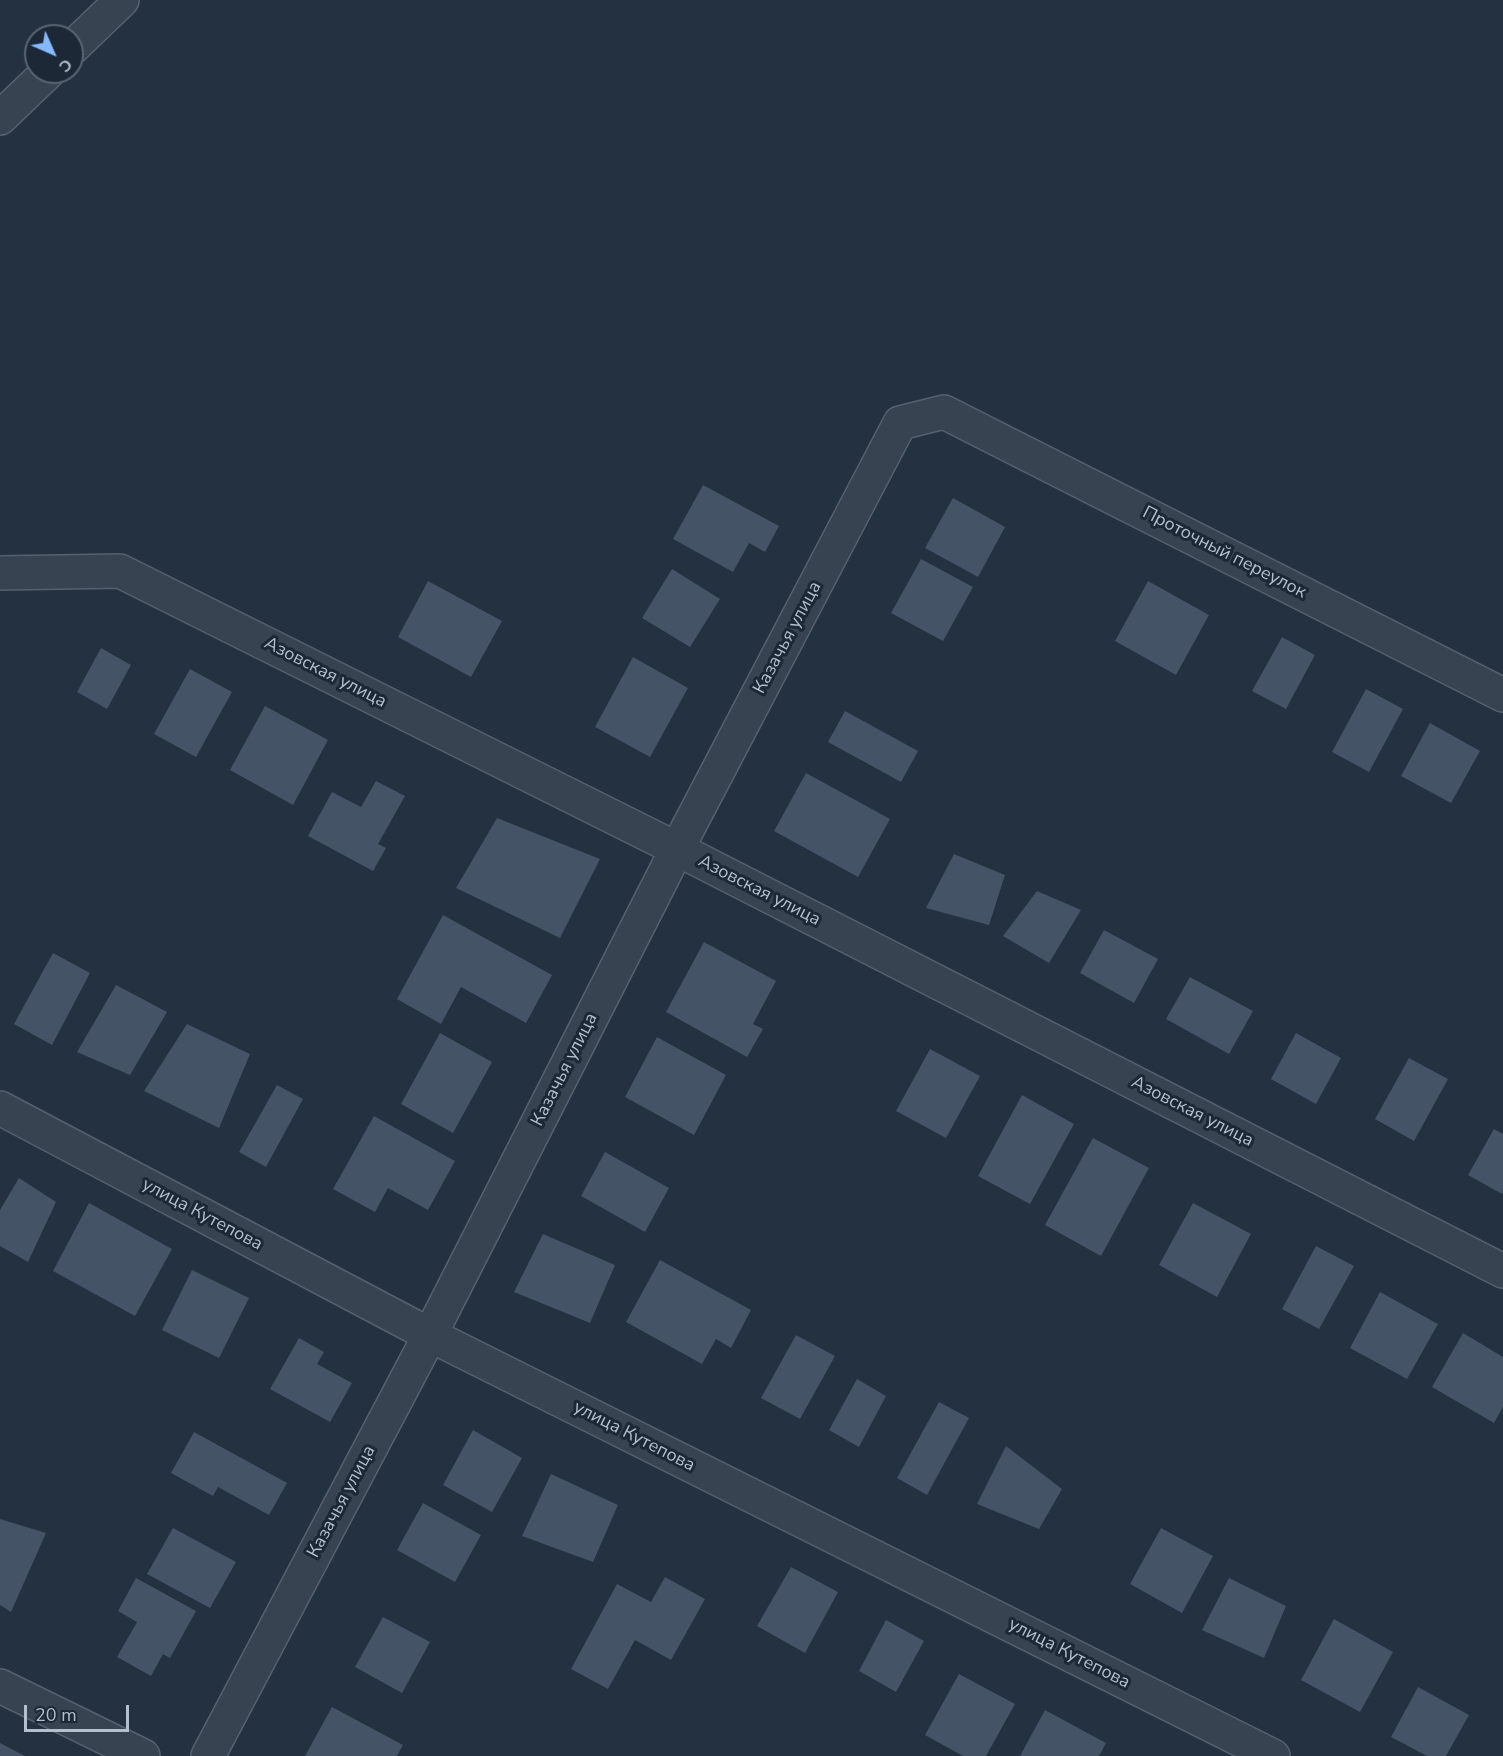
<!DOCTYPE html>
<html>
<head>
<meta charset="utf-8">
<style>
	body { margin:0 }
	#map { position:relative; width:1503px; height:1756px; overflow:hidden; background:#233141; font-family:"Nunito Sans",sans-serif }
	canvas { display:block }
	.north { position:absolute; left:24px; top:24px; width:60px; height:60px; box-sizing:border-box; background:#1c2836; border:2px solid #596472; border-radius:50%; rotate:135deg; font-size:16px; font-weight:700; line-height:24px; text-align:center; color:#b4becc }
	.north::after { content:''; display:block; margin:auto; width:21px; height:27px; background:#85b8ff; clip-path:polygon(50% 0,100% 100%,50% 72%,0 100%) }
	.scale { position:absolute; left:24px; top:1705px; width:105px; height:27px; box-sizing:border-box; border:3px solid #b4becc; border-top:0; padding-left:8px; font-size:18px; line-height:21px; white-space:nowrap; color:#b4becc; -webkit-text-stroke:4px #1c2836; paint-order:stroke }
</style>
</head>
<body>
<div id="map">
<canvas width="1503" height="1756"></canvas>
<div class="north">С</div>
<div class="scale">20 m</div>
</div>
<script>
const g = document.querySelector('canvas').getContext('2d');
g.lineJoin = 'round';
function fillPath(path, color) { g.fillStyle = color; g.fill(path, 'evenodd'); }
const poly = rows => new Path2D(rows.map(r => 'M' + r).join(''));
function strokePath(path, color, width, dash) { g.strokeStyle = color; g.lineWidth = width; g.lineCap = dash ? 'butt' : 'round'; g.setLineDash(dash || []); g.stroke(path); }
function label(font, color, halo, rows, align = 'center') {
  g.font = font + ' "Nunito Sans",sans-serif'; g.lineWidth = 6; g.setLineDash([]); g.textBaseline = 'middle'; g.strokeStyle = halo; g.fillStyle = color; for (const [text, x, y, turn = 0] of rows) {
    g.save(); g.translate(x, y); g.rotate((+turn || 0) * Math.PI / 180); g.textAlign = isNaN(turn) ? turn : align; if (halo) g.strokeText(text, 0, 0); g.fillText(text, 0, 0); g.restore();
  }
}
fillPath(poly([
	[703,485,779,526,765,552,749,543,733,572,673,539],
	[953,498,1005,527,978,577,925,548],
	[921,559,973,587,943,641,891,613],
	[672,569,720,599,690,647,642,618],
	[428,581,502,621,471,677,398,637],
	[1148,581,1209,615,1176,675,1115,641],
	[1282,637,1315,655,1286,709,1252,691],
	[101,648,131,665,107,709,77,692],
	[633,657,688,688,650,757,595,727],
	[190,669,232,692,196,757,154,734],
	[1366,689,1403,709,1369,772,1332,752],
	[265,706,328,740,293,805,230,770],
	[845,711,918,751,901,782,828,742],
	[1430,723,1480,751,1451,803,1401,776],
	[806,773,890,819,858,877,774,831],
	[376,781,405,796,378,844,386,848,373,871,308,836,332,792,361,807],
	[497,818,600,859,560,938,456,888],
	[954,854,1005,875,989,925,926,908],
	[1037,891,1081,910,1049,963,1003,936],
	[443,915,552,975,526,1023,461,987,441,1024,397,999],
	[1104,930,1158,959,1134,1003,1080,973],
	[704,942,776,981,753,1024,763,1029,747,1057,666,1012],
	[53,953,90,973,52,1045,14,1024],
	[1190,977,1253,1011,1229,1054,1166,1019],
	[116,985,167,1012,130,1075,77,1052],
	[187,1024,250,1054,219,1128,144,1091],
	[440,1033,492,1062,453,1133,401,1104],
	[1296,1033,1341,1058,1316,1104,1271,1079],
	[657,1037,726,1075,694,1135,625,1097],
	[930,1049,980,1076,946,1138,896,1111],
	[1409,1058,1448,1079,1414,1141,1375,1119],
	[277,1085,303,1099,266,1167,239,1152],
	[1022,1095,1074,1124,1030,1204,978,1176],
	[374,1116,455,1161,428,1210,388,1188,375,1212,333,1189],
	[1494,1129,1503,1134,1503,1191,1502,1194,1468,1175],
	[1093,1138,1149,1168,1101,1256,1045,1225],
	[605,1152,669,1188,645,1232,581,1196],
	[19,1178,56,1202,28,1262,0,1246,0,1210],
	[89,1203,172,1249,135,1316,53,1271],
	[1193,1203,1251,1234,1217,1297,1159,1265],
	[543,1234,615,1265,590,1323,514,1292],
	[1316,1246,1354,1266,1319,1329,1282,1309],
	[660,1260,751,1310,731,1348,716,1339,702,1364,626,1322],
	[192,1270,249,1298,219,1358,162,1330],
	[1380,1292,1438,1324,1407,1379,1350,1348],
	[1463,1333,1503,1357,1503,1407,1494,1423,1432,1387],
	[796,1335,835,1356,800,1419,761,1398],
	[299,1338,324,1352,317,1364,352,1383,330,1422,270,1389],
	[857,1379,886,1396,859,1447,829,1430],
	[939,1402,969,1418,927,1495,897,1478],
	[473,1430,522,1458,492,1512,443,1485],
	[194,1432,287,1483,269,1515,218,1487,213,1496,171,1473],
	[1006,1446,1062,1489,1039,1529,977,1504],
	[551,1474,618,1505,593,1562,522,1536],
	[423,1503,481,1535,455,1582,397,1550],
	[0,1519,46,1533,11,1612,0,1605],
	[173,1528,236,1562,210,1608,147,1574],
	[1161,1528,1213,1556,1182,1613,1130,1584],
	[791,1567,838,1592,805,1653,757,1626],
	[665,1577,705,1599,671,1660,635,1640,608,1689,571,1669,617,1584,651,1602],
	[136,1578,196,1611,170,1658,163,1654,151,1676,117,1657,137,1622,118,1611],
	[1229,1578,1286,1606,1264,1658,1202,1630],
	[383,1617,430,1642,402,1693,355,1667],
	[1334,1619,1393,1652,1360,1712,1301,1680],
	[886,1620,924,1641,896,1692,859,1671],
	[959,1674,1015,1704,986,1756,963,1756,925,1735],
	[1418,1687,1469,1715,1446,1756,1427,1756,1391,1737],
	[332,1707,403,1745,397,1756,305,1756],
	[1045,1710,1106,1743,1099,1756,1020,1756],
	[0,1743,25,1756,0,1756]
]), '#445366');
const minor = poly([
	[72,48,122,0],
	[0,118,48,72],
	[0,573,120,571,677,849,1503,1271],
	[0,1108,430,1335,1273,1756],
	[0,1686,143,1756],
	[208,1756,430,1335,677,849,900,423,944,412,1503,695]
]);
strokePath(minor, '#55616f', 36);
strokePath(minor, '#374351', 33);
label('18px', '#b4becc', '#1c2836', [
	["Проточный переулок",1224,553,27],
	["Казачья улица",788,638,-62],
	["Азовская улица",325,673,27],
	["Азовская улица",759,891,27],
	["Казачья улица",565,1070,-63],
	["Азовская улица",1192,1112,27],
	["улица Кутепова",202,1215,28],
	["улица Кутепова",634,1437,27],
	["Казачья улица",342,1502,-62],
	["улица Кутепова",1069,1654,27]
]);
</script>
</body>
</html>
